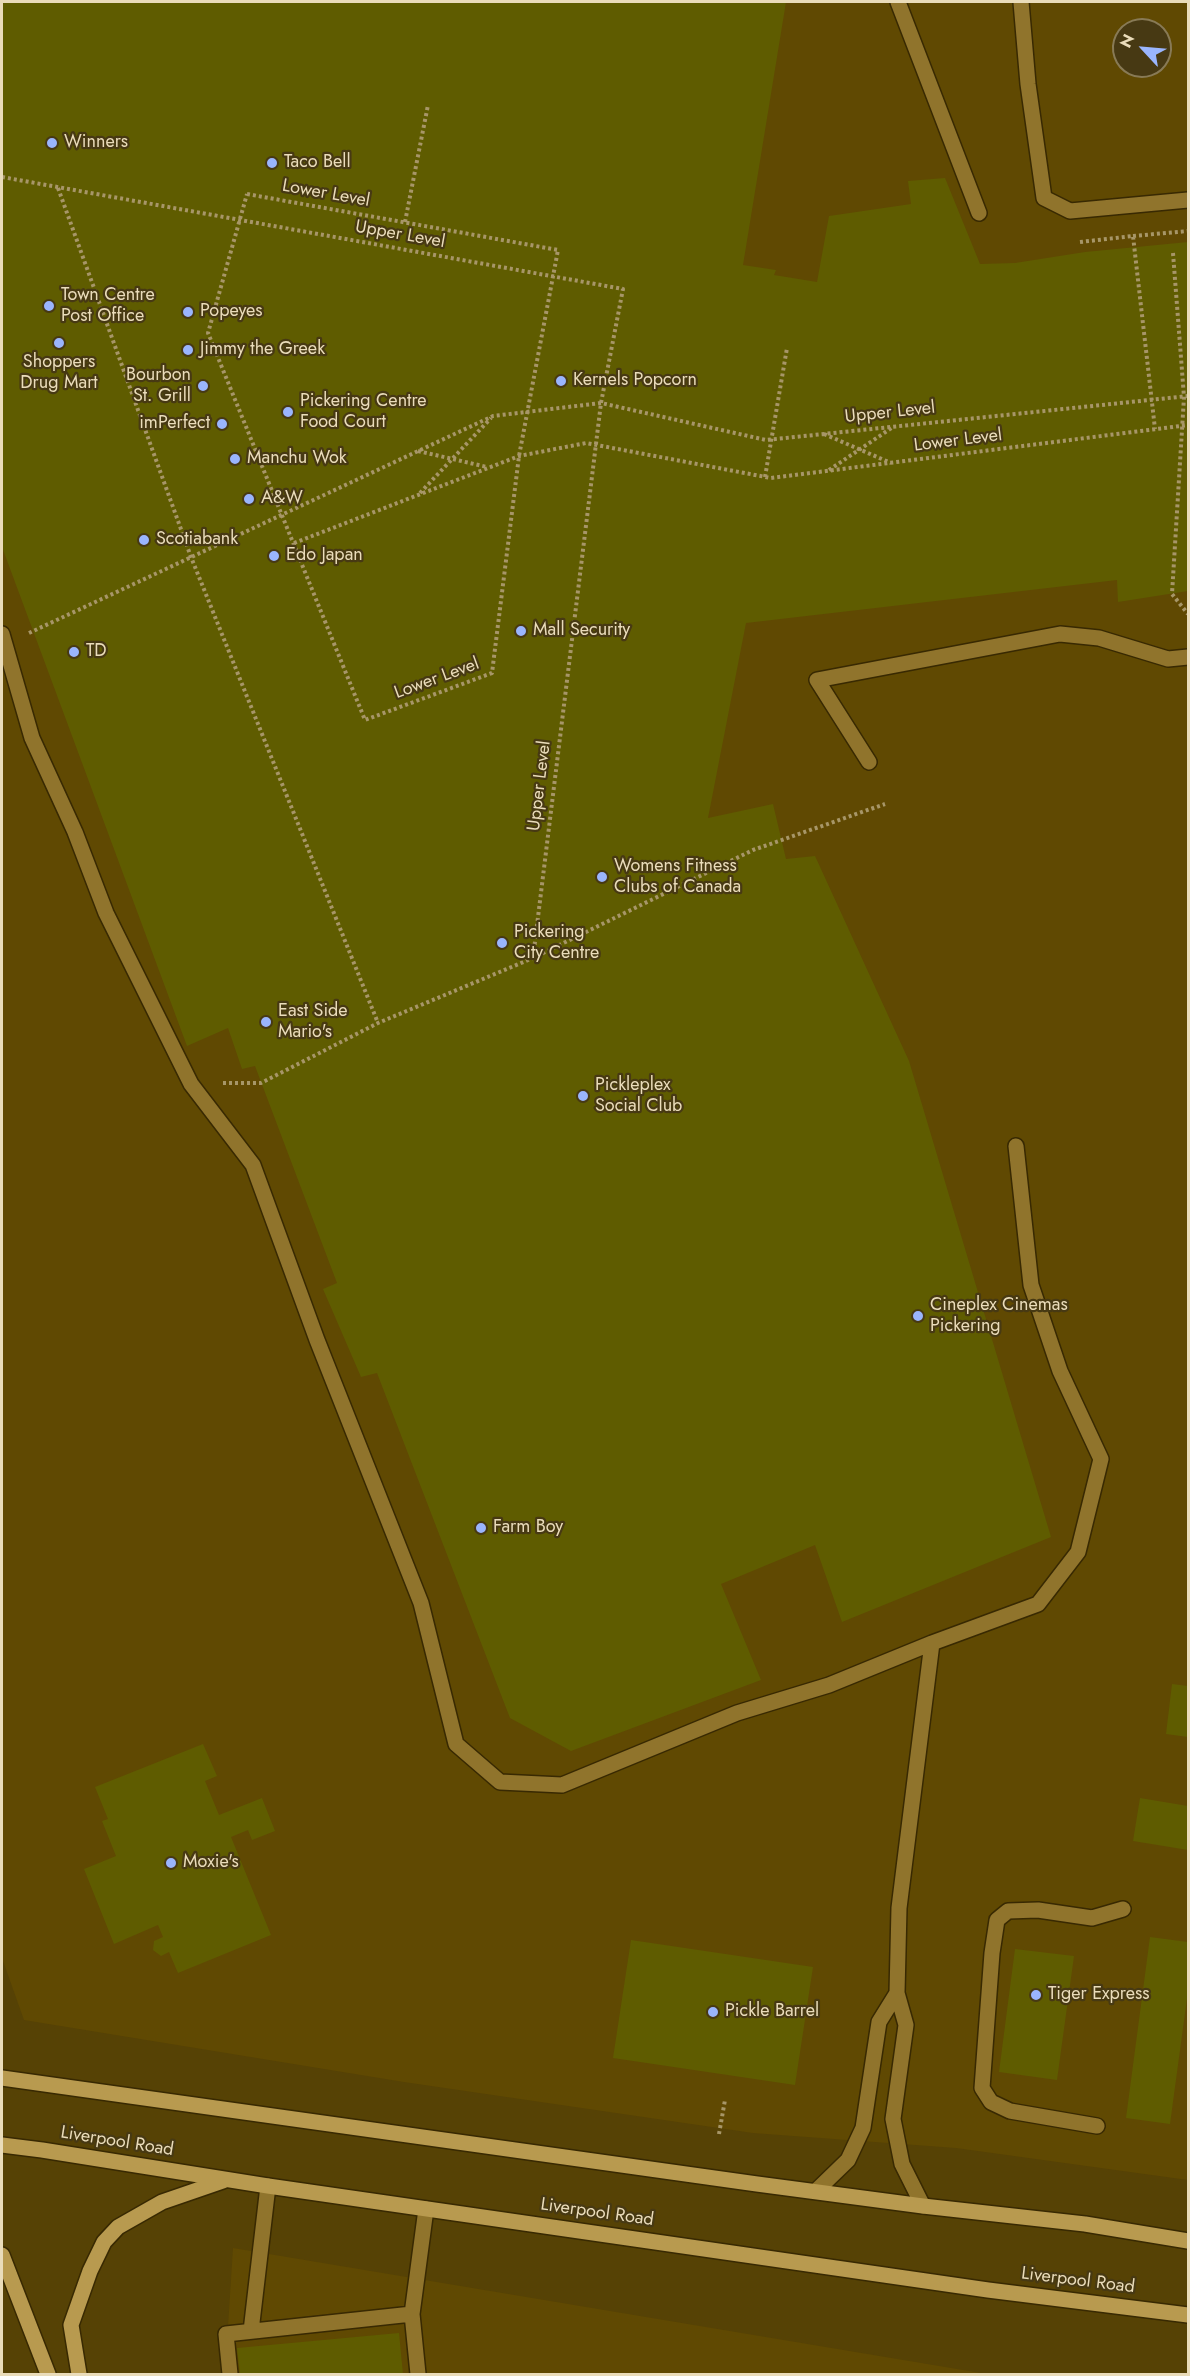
<!DOCTYPE html>
<html>
<head>
<meta charset="utf-8">
<style>
	body { margin:0 }
	#map { position:relative; width:1190px; height:2376px; overflow:hidden; background:#564205; font-family:Jost,sans-serif }
	canvas { display:block }
	.frame { position:absolute; inset:0; border:3px solid #eadcba; pointer-events:none }
	.north { position:absolute; left:1112px; top:18px; width:60px; height:60px; box-sizing:border-box; background:#473913; border:2px solid #887a56; border-radius:50%; rotate:296deg; font-size:16px; font-weight:700; line-height:24px; text-align:center; color:#eadcba }
	.north::after { content:''; display:block; margin:auto; width:21px; height:27px; background:#9ab5fd; clip-path:polygon(50% 0,100% 100%,50% 72%,0 100%) }
</style>
</head>
<body>
<div id="map">
<canvas width="1190" height="2376"></canvas>
<div class="frame"></div>
<div class="north">N</div>
</div>
<script>
const g = document.querySelector('canvas').getContext('2d');
g.lineJoin = 'round';
function fillPath(path, color) { g.fillStyle = color; g.fill(path, 'evenodd'); }
const poly = rows => new Path2D(rows.map(r => 'M' + r).join(''));
function strokePath(path, color, width, dash) { g.strokeStyle = color; g.lineWidth = width; g.lineCap = dash ? 'butt' : 'round'; g.setLineDash(dash || []); g.stroke(path); }
function label(font, color, halo, rows, align = 'center') {
  g.font = font + ' Jost,sans-serif'; g.lineWidth = 4.5; g.setLineDash([]); g.textBaseline = 'middle'; g.strokeStyle = halo; g.fillStyle = color; for (const [text, x, y, turn = 0] of rows) {
    g.save(); g.translate(x, y); g.rotate((+turn || 0) * Math.PI / 180); g.textAlign = isNaN(turn) ? turn : align; if (halo) g.strokeText(text, 0, 0); g.fillText(text, 0, 0); g.restore();
  }
}
fillPath(poly([
	[2,2,1188,2,1188,2180,956,2148,753,2133,404,2082,24,2020,2,1958],
	[1124,30,1160,30,1160,66,1124,66],
	[233,2248,987,2374,225,2374]
]), '#604902');
fillPath(poly([
	[2,2,786,2,743,265,776,270,774,275,817,282,829,216,911,204,908,181,945,178,980,264,1015,263,1085,252,1188,242,1188,591,1118,602,1117,580,746,623,708,818,773,804,786,859,815,856,909,1061,1051,1537,842,1622,815,1545,721,1584,761,1680,571,1751,510,1718,377,1373,361,1377,323,1289,337,1283,255,1066,242,1069,228,1028,187,1046,2,547],
	[1172,1684,1188,1686,1188,1737,1166,1734],
	[203,1744,217,1776,205,1781,219,1815,262,1798,275,1831,252,1840,248,1830,231,1837,271,1935,178,1973,169,1952,161,1956,153,1950,154,1941,163,1937,158,1925,114,1944,84,1869,116,1856,102,1821,108,1819,95,1787],
	[1140,1798,1188,1806,1188,1850,1133,1841],
	[1150,1937,1188,1942,1188,1991,1170,2124,1126,2118],
	[631,1940,813,1967,795,2085,613,2058],
	[1015,1949,1074,1956,1057,2080,999,2072],
	[399,2333,403,2374,240,2374,237,2348]
]), '#5f5c00');
const minor = poly([
	[898,2,979,213],
	[1021,2,1028,84,1044,198,1070,211,1188,200],
	[2,634,32,738,75,832,106,913,191,1084,253,1165,317,1340,421,1603,456,1744,500,1782,562,1785,737,1713,829,1685,932,1643,1038,1604,1078,1552,1101,1459,1060,1371,1031,1285,1016,1146],
	[869,762,817,680,1060,634,1099,638,1168,659,1188,657],
	[1097,2126,1010,2111,991,2102,982,2088,992,1953,997,1920,1008,1911,1038,1910,1092,1918,1123,1909],
	[816,2191,848,2160,863,2128,879,2022,897,1993],
	[923,2206,902,2164,893,2119,906,2025,897,1993,899,1908,932,1643],
	[412,2314,426,2209],
	[251,2331,268,2186],
	[230,2374,226,2334,412,2314,418,2374]
]);
const major = poly([
	[2,2078,757,2184,923,2206,1085,2224,1188,2241],
	[2,2145,42,2150,268,2186,988,2290,1188,2315],
	[2,2255,48,2374],
	[79,2374,71,2325,90,2271,104,2242,118,2227,162,2202,223,2181]
]);
strokePath(minor, '#382902', 18);
strokePath(major, '#382902', 18);
strokePath(poly([
	[2,177,623,289,601,403,533,958],
	[58,188,191,557,378,1023],
	[247,194,558,250,519,456,492,673,365,720,208,333,247,194],
	[405,222,428,105],
	[1133,236,1188,231],
	[1080,242,1133,236,1155,429],
	[1173,253,1184,397,1172,594,1188,614],
	[824,434,891,463],
	[418,451,487,467],
	[829,470,893,427],
	[765,477,787,348],
	[420,493,491,418],
	[294,543,519,456,586,443,771,478,1188,425],
	[29,633,493,416,601,403,766,440,1188,396],
	[223,1083,261,1083,378,1023,533,958,753,850,885,804],
	[719,2134,725,2100]
]), '#a79668', 4, [3, 3]);
strokePath(minor, '#90742c', 15);
strokePath(major, '#b89a4f', 15);
for (const [x, y, r, color] of [
	[52,143,6,"#9ab5fd"],
	[272,163,6,"#9ab5fd"],
	[49,306,6,"#9ab5fd"],
	[188,312,6,"#9ab5fd"],
	[59,343,6,"#9ab5fd"],
	[188,350,6,"#9ab5fd"],
	[561,381,6,"#9ab5fd"],
	[203,386,6,"#9ab5fd"],
	[288,412,6,"#9ab5fd"],
	[222,424,6,"#9ab5fd"],
	[235,459,6,"#9ab5fd"],
	[249,499,6,"#9ab5fd"],
	[144,540,6,"#9ab5fd"],
	[274,556,6,"#9ab5fd"],
	[521,631,6,"#9ab5fd"],
	[74,652,6,"#9ab5fd"],
	[602,877,6,"#9ab5fd"],
	[502,943,6,"#9ab5fd"],
	[266,1022,6,"#9ab5fd"],
	[583,1096,6,"#9ab5fd"],
	[918,1316,6,"#9ab5fd"],
	[481,1528,6,"#9ab5fd"],
	[171,1863,6,"#9ab5fd"],
	[1036,1995,6,"#9ab5fd"],
	[713,2012,6,"#9ab5fd"]
]) { const dot = new Path2D(); dot.arc(x, y, r, 0, 2 * Math.PI); g.fillStyle = color; g.fill(dot); strokePath(dot, '#473913', 2); }
label('18px', '#eadcba', '#473913', [
	["Winners",64,143],
	["Taco Bell",284,163],
	["Town Centre",61,296],
	["Post Office",61,317],
	["Popeyes",200,312],
	["Jimmy the Greek",200,350],
	["Shoppers",59,363,"center"],
	["Drug Mart",59,384,"center"],
	["Bourbon",191,376,"right"],
	["St. Grill",191,397,"right"],
	["Kernels Popcorn",573,381],
	["Pickering Centre",300,402],
	["Food Court",300,423],
	["imPerfect",210,424,"right"],
	["Manchu Wok",247,459],
	["A&W",261,499],
	["Scotiabank",156,540],
	["Edo Japan",286,556],
	["Mall Security",533,631],
	["TD",86,652],
	["Womens Fitness",614,867],
	["Clubs of Canada",614,888],
	["Pickering",514,933],
	["City Centre",514,954],
	["East Side",278,1012],
	["Mario's",278,1033],
	["Pickleplex",595,1086],
	["Social Club",595,1107],
	["Cineplex Cinemas",930,1306],
	["Pickering",930,1327],
	["Farm Boy",493,1528],
	["Moxie's",183,1863],
	["Tiger Express",1048,1995],
	["Pickle Barrel",725,2012]
], 'left');
label('18px', '#eadcba', '#473913', [
	["Lower Level",326,194,10],
	["Upper Level",400,235,10],
	["Upper Level",890,413,-6],
	["Lower Level",958,441,-7],
	["Lower Level",437,679,-20],
	["Upper Level",540,786,-83],
	["Liverpool Road",117,2142,9],
	["Liverpool Road",597,2213,8],
	["Liverpool Road",1078,2281,7]
]);
</script>
</body>
</html>
